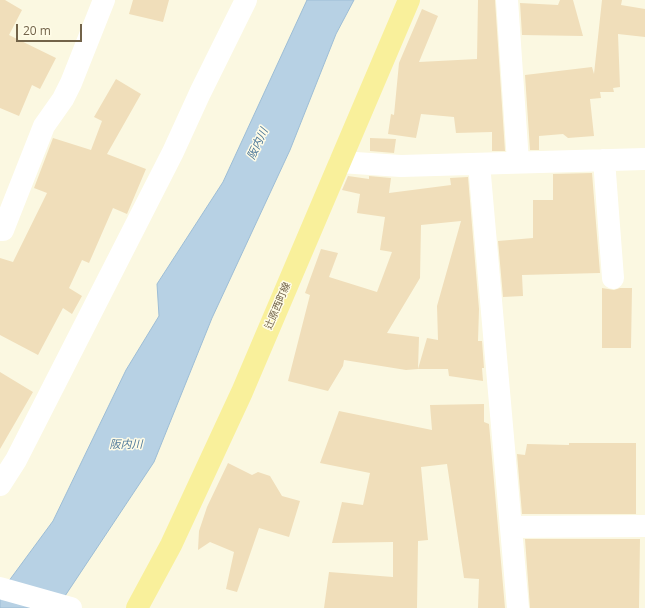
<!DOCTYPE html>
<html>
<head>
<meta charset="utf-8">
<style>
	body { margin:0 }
	#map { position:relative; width:645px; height:608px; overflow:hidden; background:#fbf8e1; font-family:"Open Sans",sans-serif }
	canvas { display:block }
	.scale { position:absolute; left:16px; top:24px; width:66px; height:18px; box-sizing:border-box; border:2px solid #726349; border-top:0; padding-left:5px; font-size:12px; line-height:14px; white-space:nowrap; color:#726349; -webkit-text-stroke:3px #fffce7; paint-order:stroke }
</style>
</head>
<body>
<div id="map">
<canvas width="645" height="608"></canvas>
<div class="scale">20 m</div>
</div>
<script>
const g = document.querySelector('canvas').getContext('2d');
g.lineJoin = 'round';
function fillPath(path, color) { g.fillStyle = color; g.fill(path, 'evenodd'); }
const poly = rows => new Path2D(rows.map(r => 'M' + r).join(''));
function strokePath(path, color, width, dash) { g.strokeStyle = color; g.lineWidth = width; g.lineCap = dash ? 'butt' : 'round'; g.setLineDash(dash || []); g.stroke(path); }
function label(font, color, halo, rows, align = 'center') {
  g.font = font + ' "Open Sans","Noto Sans JP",sans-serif'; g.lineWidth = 3; g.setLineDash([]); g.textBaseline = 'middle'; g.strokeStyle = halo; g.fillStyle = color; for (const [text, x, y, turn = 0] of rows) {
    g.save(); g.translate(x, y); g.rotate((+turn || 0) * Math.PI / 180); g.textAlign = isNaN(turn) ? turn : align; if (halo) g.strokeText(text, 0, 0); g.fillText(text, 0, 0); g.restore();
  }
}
const water = poly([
	[307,0,354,0,336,34,290,150,212,318,154,462,57,608,0,608,0,593,53,521,126,370,159,316,157,284,223,182,307,0]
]);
fillPath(water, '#b7d1e4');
strokePath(water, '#9dbdd5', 1);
fillPath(poly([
	[0,0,5,0,22,10,9,35,56,58,40,89,32,85,19,116,0,108],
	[133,0,169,0,163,22,129,14],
	[478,0,495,0,505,151,492,151,492,132,456,133,454,117,421,114,416,138,388,134,391,114,394,115,399,63,422,9,438,16,419,62,477,59],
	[560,0,573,0,583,36,522,35,520,3,558,5],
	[602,0,622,0,621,5,645,9,645,37,618,34,620,87,613,88,614,92,600,92,601,98,590,99,594,136,568,138,563,134,539,136,539,150,530,150,525,75,592,67,594,74],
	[116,79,141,94,107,154,146,169,127,214,113,208,89,263,82,260,69,288,82,296,72,314,63,308,38,355,0,335,0,258,13,262,47,193,34,188,53,138,91,150,102,121,94,117],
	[370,138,396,139,394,153,370,151],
	[592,173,600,273,522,275,523,296,503,297,498,241,533,238,533,200,553,200,553,174],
	[348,176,369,179,369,176,391,178,389,193,451,185,450,178,468,177,479,309,478,341,482,341,484,368,482,368,483,381,449,376,448,369,418,369,427,338,438,340,437,306,461,221,421,225,420,278,387,333,419,337,418,369,406,370,344,360,343,366,328,391,288,381,310,295,305,293,321,249,338,253,329,277,377,292,392,252,380,250,385,217,357,213,360,194,342,190],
	[602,288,614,290,620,288,632,288,631,348,602,348],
	[0,372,33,392,0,449],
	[484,404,484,422,489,424,505,608,478,608,479,579,464,578,447,464,421,467,428,540,418,541,417,608,324,608,329,572,393,577,393,542,332,543,342,502,363,505,370,473,320,463,339,411,432,430,430,405],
	[569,443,636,443,636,514,522,514,517,454,525,455,527,444,569,445],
	[228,463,252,475,258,472,270,476,282,496,300,501,289,537,259,528,237,592,226,589,234,552,210,542,198,550,199,531,207,507],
	[525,539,640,539,639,608,530,608]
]), '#f0deba');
strokePath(poly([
	[507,0,518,162],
	[604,160,613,278],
	[340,162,401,166,645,159],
	[479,164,518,608],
	[0,230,3,230,44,126,63,99,71,83,104,0],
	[0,485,16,460,173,152,200,93,246,0],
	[511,527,645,526],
	[0,588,71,608]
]), '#fff', 22);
strokePath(poly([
	[137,608,171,545,242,392,409,0]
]), '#f9f09b', 22);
label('10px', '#726349', '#fffce7', [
	["辻原西町線",278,306,-67]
]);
label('italic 11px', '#4c7799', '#fffce7', [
	["阪内川",258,144,-65],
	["阪内川",126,445]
]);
</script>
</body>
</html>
